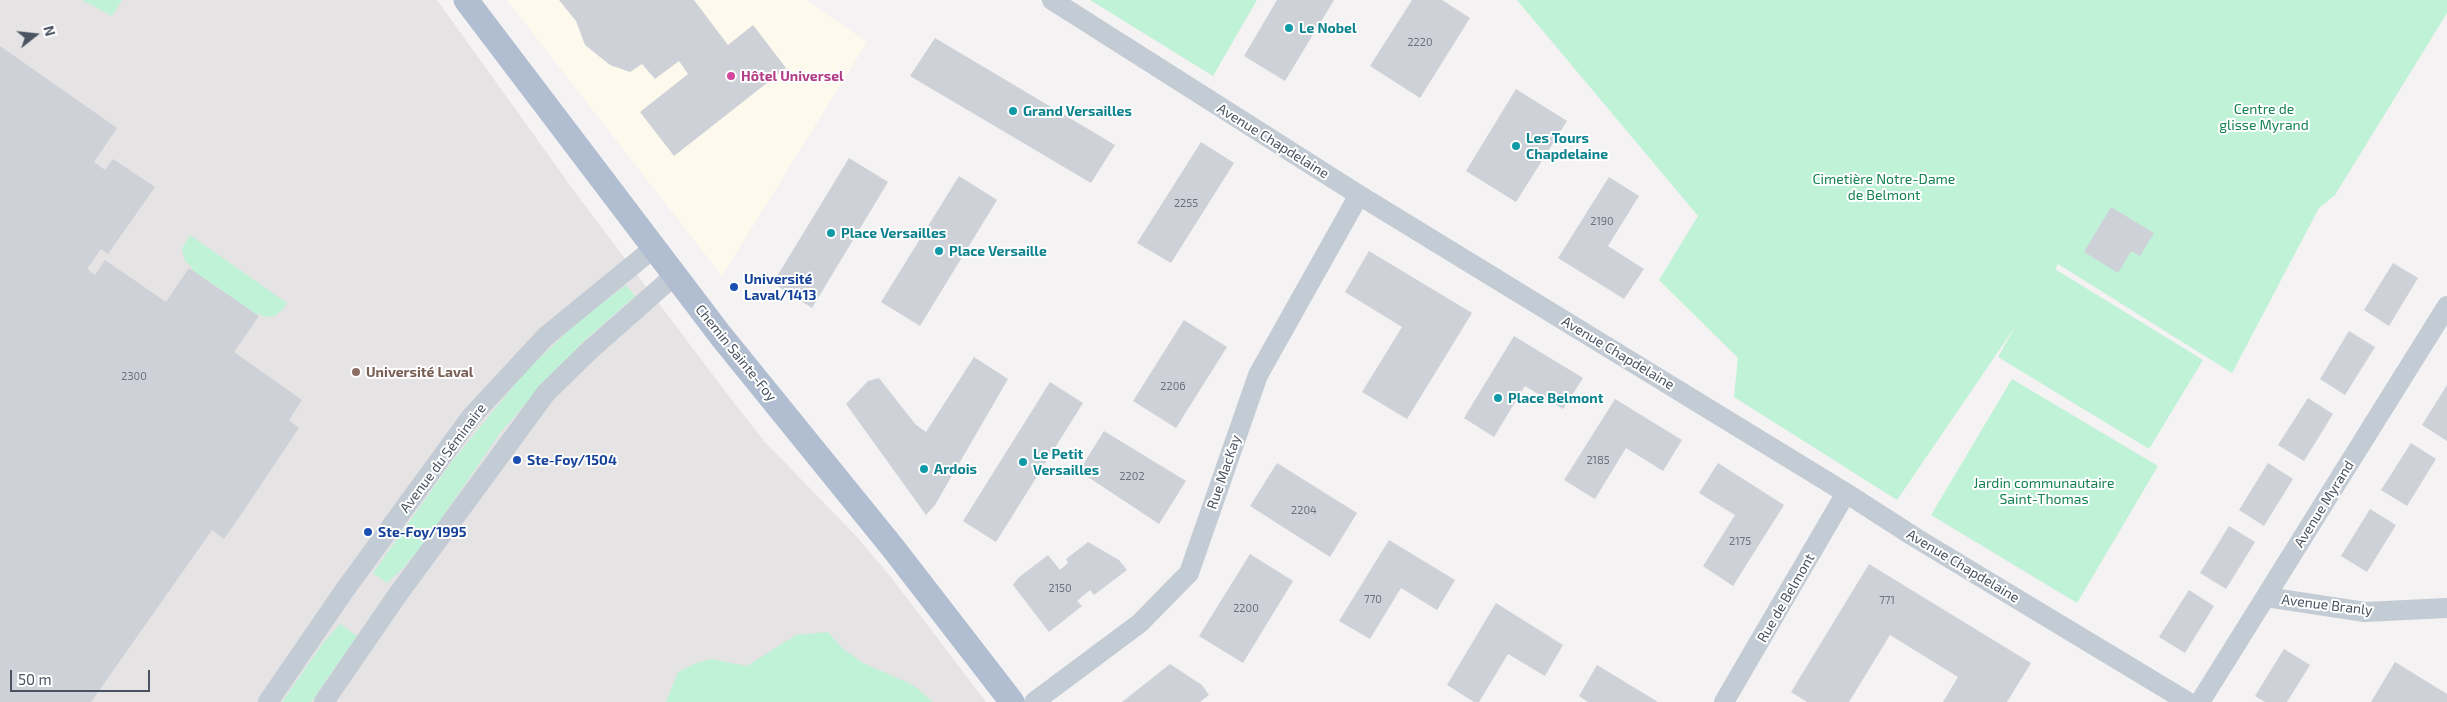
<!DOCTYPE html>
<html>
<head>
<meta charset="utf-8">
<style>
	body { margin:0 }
	#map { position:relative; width:2447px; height:702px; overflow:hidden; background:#f4f2f2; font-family:"Exo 2",sans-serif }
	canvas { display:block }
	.north { position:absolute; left:10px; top:10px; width:50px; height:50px; -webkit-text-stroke:4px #fff; paint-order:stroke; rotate:74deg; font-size:14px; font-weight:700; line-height:20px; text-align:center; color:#495361 }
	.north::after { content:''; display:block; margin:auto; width:18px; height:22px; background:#495361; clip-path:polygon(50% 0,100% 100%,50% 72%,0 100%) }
	.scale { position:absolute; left:10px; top:670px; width:140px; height:22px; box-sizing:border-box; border:2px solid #495361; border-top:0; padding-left:6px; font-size:15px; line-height:18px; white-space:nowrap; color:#495361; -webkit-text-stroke:4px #fff; paint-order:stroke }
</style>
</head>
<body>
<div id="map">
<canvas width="2447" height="702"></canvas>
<div class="north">N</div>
<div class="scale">50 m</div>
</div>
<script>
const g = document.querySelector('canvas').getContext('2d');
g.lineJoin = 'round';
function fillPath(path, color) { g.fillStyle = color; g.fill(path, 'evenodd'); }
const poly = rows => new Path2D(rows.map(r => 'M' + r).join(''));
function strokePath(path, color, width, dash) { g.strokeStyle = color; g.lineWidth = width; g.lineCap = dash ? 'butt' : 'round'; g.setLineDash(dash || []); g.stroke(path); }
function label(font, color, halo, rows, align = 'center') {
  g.font = font + ' "Exo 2",sans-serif'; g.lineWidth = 4; g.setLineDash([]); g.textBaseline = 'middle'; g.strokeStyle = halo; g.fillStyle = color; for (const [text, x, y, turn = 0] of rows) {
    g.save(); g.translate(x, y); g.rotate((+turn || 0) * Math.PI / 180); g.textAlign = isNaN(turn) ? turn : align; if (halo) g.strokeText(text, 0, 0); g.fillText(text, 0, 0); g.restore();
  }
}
fillPath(poly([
	[507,0,806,0,867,42,722,276]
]), '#fdfaed');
fillPath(poly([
	[0,0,437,0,577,195,734,403,765,442,856,536,890,576,986,702,0,702]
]), '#e5e3e4');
fillPath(poly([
	[82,0,122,0,112,16],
	[1090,0,1257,0,1213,76],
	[1517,0,2447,0,2447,13,2335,195,2319,208,2232,373,2058,264,2055,269,2203,360,2149,449,1998,357,2015,327,1897,500,1734,397,1738,358,1659,280,1698,216],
	[190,235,287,303,283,309,275,316,264,317,258,313,257,315,191,269,192,267,185,261,182,249],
	[626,285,635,296,582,343,537,391,500,433,428,538,404,567,387,583,373,573,453,460,526,371,580,320],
	[2012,379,2158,466,2077,603,1931,515],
	[340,624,357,636,311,702,282,702,324,642],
	[828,632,842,648,863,663,913,685,933,702,666,702,678,672,694,664,711,659,747,666,796,635]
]), '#c0f2d8');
fillPath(poly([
	[559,0,694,0,728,45,753,25,786,68,674,156,640,112,688,74,679,61,655,79,642,64,630,72,610,65,585,45,576,21],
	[1277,0,1334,0,1285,81,1244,56],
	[1412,0,1442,0,1470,18,1420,98,1370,66],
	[935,38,1115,145,1091,183,910,76],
	[0,46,117,128,94,162,105,170,113,159,155,187,108,254,101,249,87,269,95,275,105,260,166,302,189,268,259,316,234,352,302,400,289,420,299,428,240,516,224,539,212,530,91,702,0,702],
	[1516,89,1567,121,1516,202,1466,171],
	[1201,142,1234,163,1171,263,1137,243],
	[849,158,888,182,812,308,773,283],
	[959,176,997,200,920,326,881,302],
	[1609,177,1639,196,1608,246,1644,269,1624,299,1558,258],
	[2111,207,2154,233,2140,256,2131,251,2118,273,2084,252],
	[1369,251,1472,313,1407,419,1362,392,1402,327,1345,292],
	[2393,263,2418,278,2389,326,2364,310],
	[1184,320,1227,347,1176,428,1133,401],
	[2349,331,2375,347,2345,395,2320,379],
	[1514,336,1583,378,1563,409,1525,386,1494,437,1464,418],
	[974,357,1008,379,935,505,926,515,846,404,868,381,879,378,916,425,926,432],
	[1050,382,1083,403,996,542,963,521],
	[2447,385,2447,441,2422,425],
	[2308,398,2333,414,2304,461,2278,445],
	[1615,399,1682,440,1663,471,1626,448,1595,499,1564,480],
	[1104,431,1186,481,1159,524,1079,471],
	[2411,443,2436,459,2407,506,2381,490],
	[1277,463,1357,513,1330,557,1250,506],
	[1718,463,1784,505,1733,586,1703,566,1735,515,1699,493],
	[2268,463,2293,479,2264,526,2239,510],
	[2370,509,2396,525,2367,572,2341,556],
	[2229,526,2255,542,2226,589,2200,573],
	[1389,540,1455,580,1437,610,1401,588,1370,639,1339,621],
	[1088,542,1119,560,1127,570,1094,595,1090,590,1077,601,1082,606,1049,632,1013,585,1018,578,1048,555,1060,570,1068,563,1066,559],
	[1250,554,1293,581,1243,663,1199,636],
	[1869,564,2031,663,2007,702,1943,702,1958,677,1890,635,1849,702,1807,702,1791,692],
	[2189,590,2214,606,2185,653,2159,637],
	[1496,603,1563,645,1545,676,1508,654,1479,702,1474,702,1447,685],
	[2284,649,2310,665,2287,702,2265,702,2255,696],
	[2395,662,2447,694,2447,702,2371,702],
	[1170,664,1202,685,1209,695,1200,702,1122,702],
	[1597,665,1658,702,1588,702,1579,696]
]), '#ced1d7');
strokePath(poly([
	[1052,0,1359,195,1846,493,1916,538,2188,702],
	[2266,597,2365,612,2447,608],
	[268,702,344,591,471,417,545,337,655,247],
	[324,702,396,597,546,393,589,351,675,275],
	[1034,702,1140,623,1189,573,1258,375,1359,195],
	[1724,702,1846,493],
	[2200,702,2447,306]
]), '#c3cbd4', 20);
strokePath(poly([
	[466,0,721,336,893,548,1012,702]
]), '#b1bed1', 25);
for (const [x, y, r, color] of [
	[1289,28,5,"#0f9aa8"],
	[731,76,5,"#d1479c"],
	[1013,111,5,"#0f9aa8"],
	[1516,146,5,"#0f9aa8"],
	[831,233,5,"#0f9aa8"],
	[939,251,5,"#0f9aa8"],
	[734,287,5,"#1a4fb4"],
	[356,372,5,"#8d6e63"],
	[1498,398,5,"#0f9aa8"],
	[517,460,5,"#1a4fb4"],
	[1023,462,5,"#0f9aa8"],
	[924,469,5,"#0f9aa8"],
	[368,532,5,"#1a4fb4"]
]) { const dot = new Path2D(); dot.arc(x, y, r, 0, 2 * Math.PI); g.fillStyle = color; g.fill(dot); strokePath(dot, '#fff', 2); }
label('11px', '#6a727e', null, [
	["2220",1420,42],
	["2255",1186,203],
	["2190",1602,221],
	["2300",134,376],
	["2206",1173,386],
	["2185",1598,460],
	["2202",1132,476],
	["2204",1304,510],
	["2175",1740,541],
	["2150",1060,588],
	["770",1373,599],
	["771",1887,600],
	["2200",1246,608]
]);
label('bold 14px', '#0d838f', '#fff', [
	["Le Nobel",1299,28],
	["Grand Versailles",1023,111],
	["Les Tours",1526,138],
	["Chapdelaine",1526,154],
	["Place Versailles",841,233],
	["Place Versaille",949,251],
	["Place Belmont",1508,398],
	["Le Petit",1033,454],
	["Versailles",1033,470],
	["Ardois",934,469]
], 'left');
label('bold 14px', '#b23c85', '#fff', [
	["Hôtel Universel",741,76]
], 'left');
label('14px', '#148255', '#fff', [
	["Centre de",2264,109],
	["glisse Myrand",2264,125],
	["Cimetière Notre-Dame",1884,179],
	["de Belmont",1884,195],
	["Jardin communautaire",2044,483],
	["Saint-Thomas",2044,499]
]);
label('14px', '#495361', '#fff', [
	["Avenue Chapdelaine",1273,141,32],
	["Chemin Sainte-Foy",736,353,51],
	["Avenue Chapdelaine",1618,353,31],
	["Avenue du Séminaire",443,458,-53],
	["Rue MacKay",1224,472,-71],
	["Avenue Myrand",2324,504,-58],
	["Avenue Chapdelaine",1963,566,31],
	["Rue de Belmont",1786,598,-60],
	["Avenue Branly",2327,605,7]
]);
label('bold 14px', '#164399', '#fff', [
	["Université",744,279],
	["Laval/1413",744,295],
	["Ste-Foy/1504",527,460],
	["Ste-Foy/1995",378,532]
], 'left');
label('bold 14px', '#785e54', '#fff', [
	["Université Laval",366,372]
], 'left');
</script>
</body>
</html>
